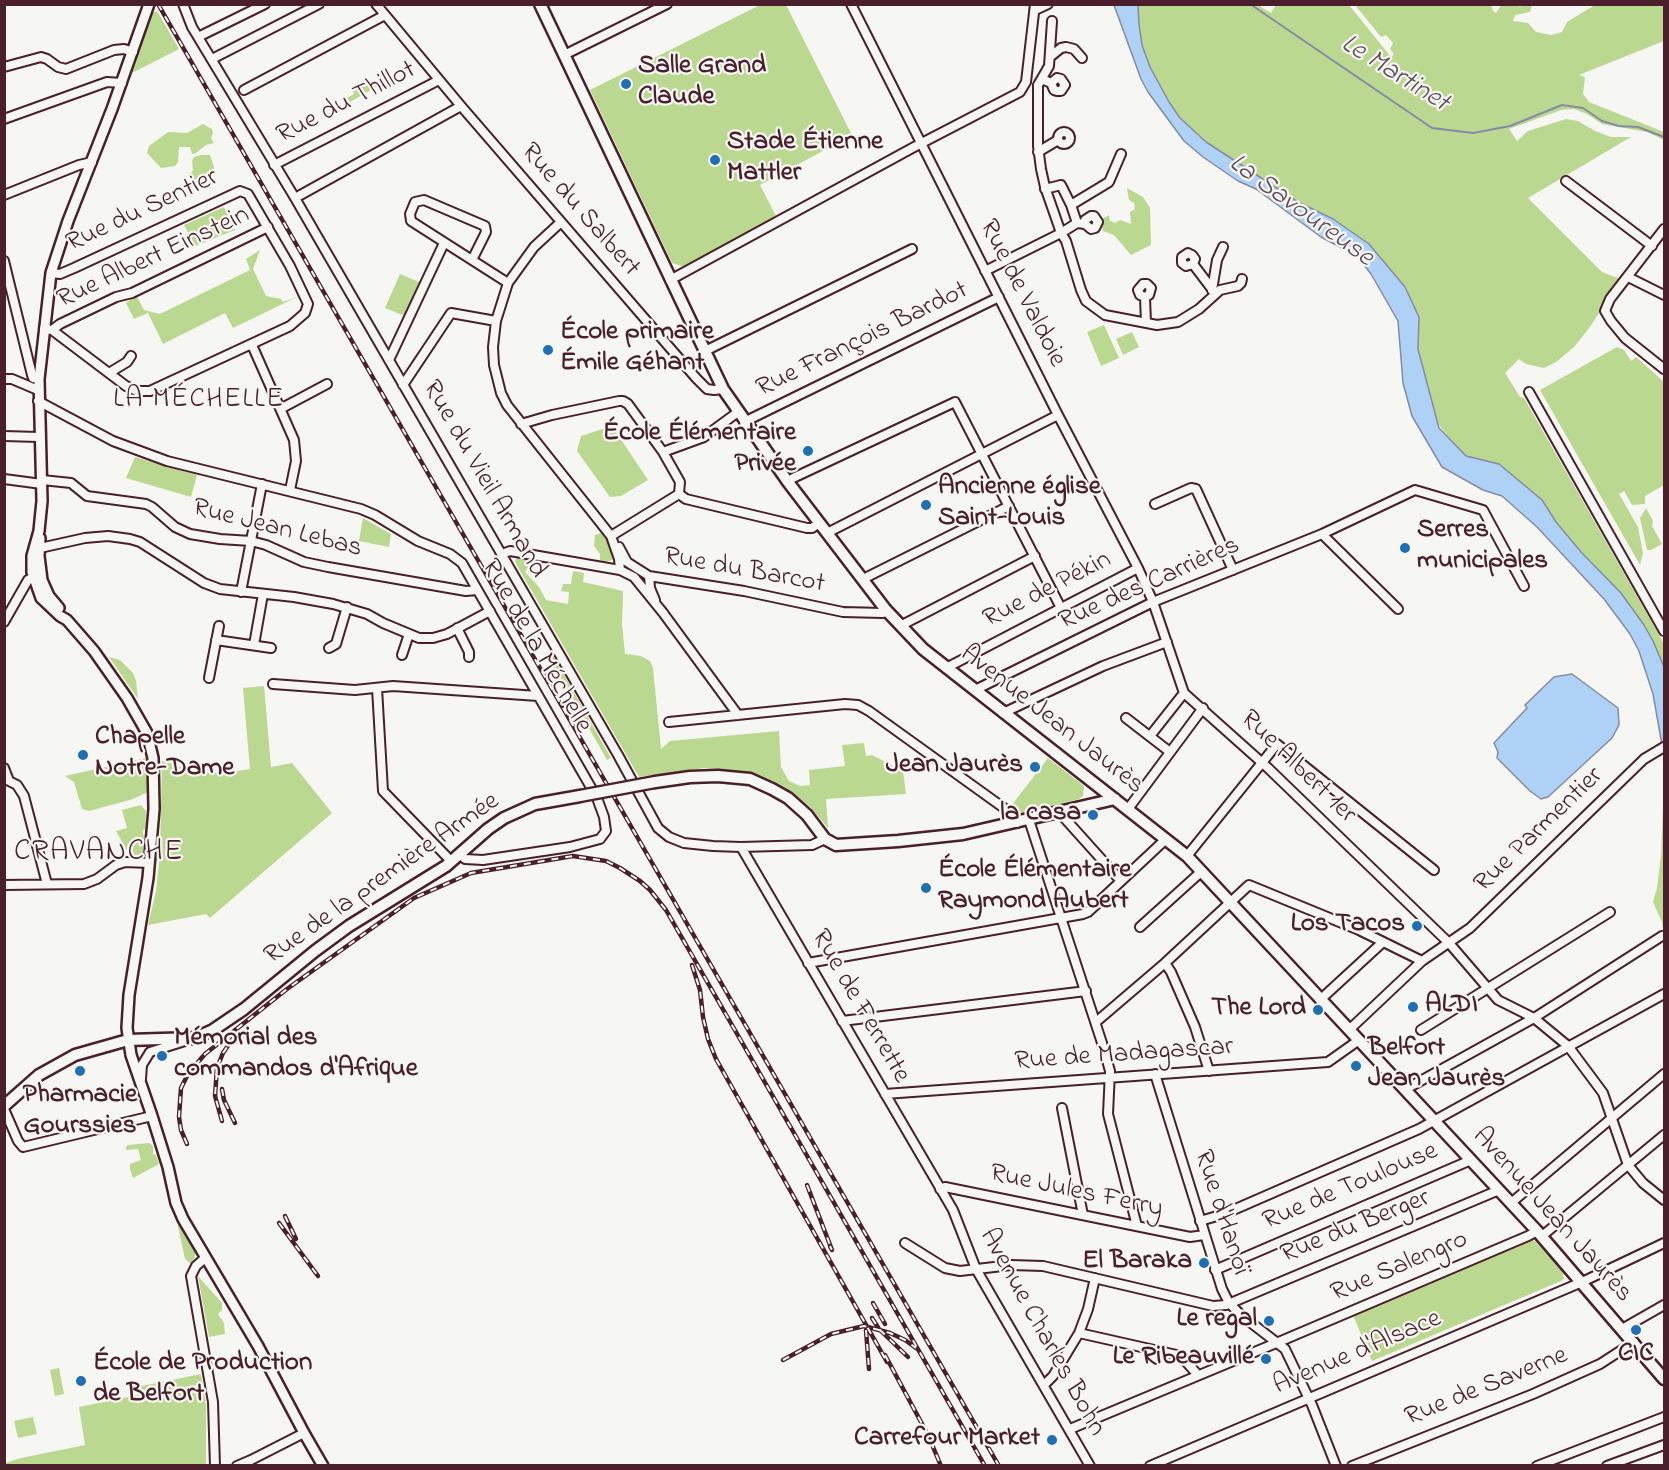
<!DOCTYPE html>
<html>
<head>
<meta charset="utf-8">
<style>
	body { margin:0 }
	#map { position:relative; width:1669px; height:1470px; overflow:hidden; background:#f6f6f2; font-family:"Indie Flower",sans-serif }
	canvas { display:block }
	.frame { position:absolute; inset:0; border:6px solid #4a1f2b; pointer-events:none }
</style>
</head>
<body>
<div id="map">
<canvas width="1669" height="1470"></canvas>
<div class="frame"></div>
</div>
<script>
const g = document.querySelector('canvas').getContext('2d');
g.lineJoin = 'round';
function fillPath(path, color) { g.fillStyle = color; g.fill(path, 'evenodd'); }
const poly = rows => new Path2D(rows.map(r => 'M' + r).join(''));
function strokePath(path, color, width, dash) { g.strokeStyle = color; g.lineWidth = width; g.lineCap = dash ? 'butt' : 'round'; g.setLineDash(dash || []); g.stroke(path); }
function label(font, color, halo, rows, align = 'center') {
  g.font = font + ' "Indie Flower",sans-serif'; g.lineWidth = 4.5; g.setLineDash([]); g.textBaseline = 'middle'; g.strokeStyle = halo; g.fillStyle = color; for (const [text, x, y, turn = 0] of rows) {
    g.save(); g.translate(x, y); g.rotate((+turn || 0) * Math.PI / 180); g.textAlign = isNaN(turn) ? turn : align; if (halo) g.strokeText(text, 0, 0); g.fillText(text, 0, 0); g.restore();
  }
}
fillPath(poly([
	[1133,4,1258,5,1271,13,1276,5,1349,5,1391,57,1394,54,1390,49,1393,43,1386,35,1381,37,1355,5,1491,5,1493,11,1496,13,1501,5,1517,5,1520,7,1522,5,1532,5,1530,12,1515,15,1513,21,1528,23,1536,32,1551,35,1562,32,1567,22,1595,5,1664,5,1664,41,1579,75,1585,77,1583,94,1589,102,1664,132,1664,140,1647,132,1602,124,1587,114,1574,109,1561,110,1509,129,1517,141,1528,131,1566,119,1578,121,1595,131,1611,137,1631,137,1528,198,1602,272,1620,279,1590,327,1574,347,1556,362,1544,368,1526,364,1519,359,1505,373,1520,397,1524,398,1662,640,1664,645,1664,673,1550,513,1460,453,1437,422,1390,275,1206,142,1180,118,1169,102,1150,67,1142,45],
	[760,5,786,5,852,135,760,185,776,216,685,267,672,263,590,90],
	[157,11,179,49,132,73,152,13],
	[365,80,374,83,376,87,350,102,347,98,354,94,351,88],
	[203,124,212,129,213,133,211,138,214,143,206,145,196,153,192,154,190,147,179,147,178,162,175,166,161,168,147,153,149,146,168,132,187,133],
	[201,155,210,155,214,167,212,173,192,181,190,175,193,170,192,161,194,157],
	[1127,188,1143,197,1150,208,1151,245,1131,255,1114,235,1103,231,1100,220,1109,215,1110,221,1115,223,1120,220,1131,224,1130,212,1135,209,1134,203,1129,200],
	[224,207,235,230,195,246,184,225],
	[260,250,253,269,266,296,281,299,283,302,299,296,233,328,225,313,163,344,148,313,134,319,126,303,136,295,144,310,160,314,250,270,246,259],
	[400,274,419,282,405,316,385,308],
	[1104,325,1119,358,1101,366,1087,332],
	[1132,332,1139,347,1123,355,1116,339],
	[1617,347,1624,350,1631,361,1636,357,1664,382,1664,485,1645,496,1645,504,1632,505,1624,491,1619,494,1638,527,1643,553,1640,565,1540,390],
	[612,426,648,480,621,496,610,497,577,451,581,436],
	[135,457,197,475,191,497,126,478],
	[1646,508,1653,521,1652,526,1662,544,1651,550,1647,550,1640,518],
	[363,518,391,534,389,547,359,541],
	[604,532,615,555,612,560,605,562,600,560,600,554,594,546,595,535],
	[517,557,544,562,541,566,530,565,525,572,539,587,546,600,568,604,569,592,561,591,563,584,571,584,573,571,584,573,583,582,623,591,622,624,625,654,641,656,650,661,653,668,661,749,670,741,779,731,781,767,789,781,800,786,810,785,809,770,845,766,842,745,864,743,866,756,872,755,903,771,906,794,826,799,828,828,811,808,796,796,774,783,747,773,705,768,639,777,515,562],
	[553,655,611,758,607,760,549,657],
	[109,657,120,660,133,673,136,681,138,699],
	[264,686,271,767,292,763,332,813,210,918,206,914,148,925,156,891,160,853,162,761,174,763,190,773,225,773,250,769,243,688],
	[146,758,148,792,133,799,89,811,82,809,74,782,65,776],
	[1048,758,1084,786,1083,796,1079,799,1021,814,1011,806],
	[1664,785,1664,937,1662,922,1653,902,1657,888,1661,855],
	[141,805,146,811,145,829,143,830,143,835,144,835,143,852,141,856,131,858,116,831,127,828,122,810],
	[149,1143,153,1146,153,1154,156,1155,159,1164,133,1178,130,1169,130,1164,141,1160,138,1149,126,1150,126,1147,128,1145],
	[177,1222,178,1222,195,1253,195,1257,191,1264,185,1259],
	[1533,1239,1562,1270,1564,1279,1561,1281,1372,1361,1353,1315],
	[198,1276,222,1303,222,1310,218,1314,224,1323,225,1334,209,1337],
	[59,1368,64,1394,55,1396,50,1370],
	[201,1374,206,1405,206,1465,5,1465,5,1463,21,1458,85,1445,79,1407,138,1395,137,1387],
	[33,1417,37,1434,18,1438,14,1421]
]), '#bbd890');
const water = poly([
	[1114,5,1138,5,1139,24,1142,45,1150,67,1169,102,1180,118,1206,142,1298,202,1333,219,1369,244,1405,287,1419,317,1418,349,1439,428,1466,456,1499,464,1542,500,1556,522,1581,552,1621,593,1644,625,1653,641,1664,667,1664,756,1653,694,1639,651,1630,634,1604,599,1537,527,1502,496,1483,490,1442,467,1412,416,1403,383,1398,321,1371,274,1357,256,1321,237,1256,189,1238,181,1203,157,1184,141,1148,92,1141,79,1114,5],
	[1572,674,1618,708,1619,725,1612,738,1548,797,1541,799,1530,791,1497,758,1498,752,1494,743,1527,708,1525,705,1554,677,1572,674]
]);
fillPath(water, '#aed2f6');
strokePath(water, '#868aa5', 1.5);
strokePath(poly([
	[1250,4,1432,128,1473,133,1510,126,1562,105,1583,108,1602,121,1619,126,1638,127,1664,137],
	[4,384,8,384]
]), '#868aa5', 2);
const minor = poly([
	[183,4,192,27,295,198,618,755,658,828,669,837,684,843,713,846,741,847,812,845,825,839],
	[376,4,461,106,696,378,707,389,714,390,723,389],
	[851,4,1058,415,1138,568,1153,602,1184,693,1268,768,1449,943,1498,1000,1534,1018,1568,1046,1603,1093,1628,1165,1643,1183,1664,1200],
	[1035,10,1048,4],
	[198,37,265,4],
	[564,55,667,4],
	[1050,57,1061,48,1066,47,1074,49,1082,58],
	[212,59,319,4],
	[4,67,41,57,47,59,58,67,66,69,114,50,124,49,133,52],
	[1042,79,1051,83,1054,90,1057,91,1061,91,1065,85,1061,79,1057,78,1051,83],
	[1038,85,1049,66,1052,21],
	[244,90,385,15],
	[4,119,107,82,122,83],
	'1058 138a6 6 0 1 1 12 0a6 6 0 1 1-12 0Z',
	[1038,152,1058,140],
	[274,165,439,80],
	[1566,181,1652,246],
	[1045,189,1061,185,1071,205,1109,182,1121,154],
	[4,195,79,165,92,162],
	[295,198,461,106],
	[1071,205,1077,223,1061,233,1066,241,1081,290,1086,301,1105,315,1157,325,1178,322,1199,309,1220,290,1238,286,1241,283,1242,279],
	[561,222,534,247,508,283,496,321,493,347,494,365,501,393,507,405,611,536,619,559,620,570],
	[1077,223,1085,224,1091,229,1095,228,1098,222,1094,216,1091,216,1085,220,1085,224],
	[1664,229,1610,299,1605,311,1611,321,1625,338,1664,369],
	[472,260,411,221,410,214,415,202,424,200,485,226,486,232,472,260,508,283],
	[4,261,32,375,33,378,39,379],
	[1193,264,1186,266,1182,263,1182,257,1188,253,1192,255,1195,259,1193,264,1215,293],
	[985,271,1061,233,1045,187,1041,169,1038,146,1038,85],
	[1628,277,1664,295],
	[670,280,916,146,1020,92,1026,82,1035,4],
	[1212,290,1217,260,1223,247],
	[1145,297,1140,295,1138,290,1143,284,1147,284,1151,288,1149,295,1145,297,1146,323],
	[44,329,52,330,126,386,137,391,150,391,290,326,305,313,308,304,290,266,248,194,240,191,74,268,60,274,51,273],
	[52,330,60,324,116,297,132,293,268,227],
	[252,345,294,440,296,461,290,490],
	[705,351,912,249],
	[389,360,444,243],
	[109,373,127,362,131,356],
	[4,379,12,379,38,390],
	[403,385,451,313,496,321],
	[1529,392,1664,631],
	[38,401,113,441,167,461,361,509,375,515,418,541,450,554,462,563,597,798,604,817,606,831,600,839,570,847,483,860,465,859,460,854],
	[282,408,327,384],
	[744,422,999,297],
	[521,424,552,415,619,401,623,401,628,404,663,452,680,482,679,494],
	[4,436,39,437],
	[663,452,704,437,738,412],
	[4,479,42,484],
	[42,480,71,483,87,496,146,504,152,507,175,527,190,534,220,539,251,541,266,545,304,562,328,567,466,591,477,590],
	[788,482,793,478,955,402,1061,608],
	[679,494,686,499,807,528,812,528,819,523],
	[1155,504,1191,488,1196,489,1233,570],
	[827,533,1058,415],
	[1322,534,1398,609],
	[611,536,679,494],
	[36,544,40,548,85,538,108,536,130,539,140,542,204,583,220,589,294,597,333,604,367,614,383,623,419,638,433,638,447,634,490,611],
	[619,547,627,562,649,576,744,591,843,612,883,613,886,610],
	[502,554,510,551,620,570,634,577,664,614],
	[649,576,650,588,655,600],
	[863,579,1009,506],
	[241,592,262,484],
	[661,610,738,715],
	[4,622,28,580,39,575],
	[900,626,1035,556],
	[457,628,469,652,469,657],
	[216,640,271,648],
	[254,645,263,594],
	[329,648,336,644,347,607],
	[402,655,409,634],
	[946,668,1138,568],
	[209,678,219,626],
	[273,684,355,690,393,686,538,696],
	[377,688,383,791,451,861],
	[975,690,1153,602,1322,534,1415,490,1483,510,1524,586],
	[1003,713,1103,666,1167,642],
	[1126,718,1170,752],
	[669,722,845,704,858,705,869,711,1015,816,1017,823],
	[1150,736,1184,693],
	[4,768,9,781,17,785,24,796,47,884],
	[1128,809,1203,708],
	[1059,812,1121,881],
	[1029,820,1102,1043,1110,1071,1108,1114,1137,1226],
	[741,847,953,1210,976,1269,1090,1466],
	[1187,856,1277,744,1434,870],
	[4,885,84,884,97,879,116,865,125,862,149,863],
	[1140,927,1202,871],
	[808,963,1083,914,1088,912,1166,839],
	[1165,963,1171,972,1195,1027,1209,1071],
	[1321,999,1383,942],
	[842,1021,1086,991],
	[1096,1022,1165,963,1249,885,1359,930,1422,961,1470,928,1644,759,1664,747],
	[1350,1029,1422,961],
	[1421,1030,1610,912],
	[1155,1074,1222,1289,1229,1303,1241,1315,1285,1349,1312,1405,1336,1466],
	[141,1079,142,1065,150,1052,185,1041],
	[1406,1089,1534,1018,1662,936],
	[885,1094,1328,1062,1359,1040],
	[1062,1108,1083,1215],
	[4,1109,18,1141,23,1147,152,1116],
	[940,1189,945,1187,1190,1237,1204,1235],
	[1511,1203,1664,1074],
	[1200,1221,1224,1214,1419,1129,1664,994],
	[1542,1236,1664,1135],
	[905,1243,945,1268,960,1271,1011,1265,1043,1266,1213,1306,1226,1305,1499,1190],
	[205,1258,196,1266,191,1276,213,1402,215,1466],
	[1215,1270,1471,1160],
	[1622,1329,1664,1305],
	[1079,1333,1181,1356,1198,1375],
	[1044,1385,1053,1376,1079,1333,1088,1309,1095,1278],
	[1070,1429,1281,1341,1528,1236,1537,1231],
	[237,1466,251,1460,304,1433],
	[1150,1466,1582,1282,1664,1243],
	[1352,1466,1533,1394,1600,1364,1634,1342],
	[1537,1466,1664,1417],
	[1607,1466,1664,1445]
]);
const tertiary = poly([
	[149,4,112,109,68,221,51,273,39,379,42,501,39,531,32,556,32,572,41,598,60,616,67,620,94,651,127,698,147,733,153,758,154,809,148,878,129,995,127,1028,131,1055,152,1116,168,1167,176,1203,183,1219,258,1346,304,1433,323,1466],
	[40,538,39,556,42,580,49,596,59,608]
]);
const secondary = poly([
	[540,4,723,389,788,482,886,610,923,649,1187,856,1537,1231,1664,1379],
	[655,782,690,777,718,776,750,779,772,789,788,798,807,815,825,839,836,845,898,841,963,834,1115,799],
	[4,1106,39,1075,75,1055,128,1040,195,1038,213,1030,244,1009,315,951,349,926,446,866,488,829,504,818,535,804,580,796]
]);
strokePath(minor, '#4a1f2b', 12);
strokePath(tertiary, '#4a1f2b', 14);
strokePath(secondary, '#4a1f2b', 15);
strokePath(minor, '#f6f6f2', 8);
strokePath(tertiary, '#f6f6f2', 9);
strokePath(secondary, '#f6f6f2', 10);
const rail = poly([
	[158,4,999,1466],
	[692,965,700,990,703,1017,708,1039,716,1059,887,1362],
	[222,1089,224,1100,235,1123],
	[222,1121,215,1096,217,1068,223,1053,236,1034],
	[187,1144,181,1130,179,1117,181,1088,188,1074,205,1054,287,989,414,898,471,873,573,856,606,861,620,868,640,881,650,890,666,910,985,1466],
	[807,1185,832,1250,830,1246],
	[285,1216,296,1239],
	[279,1223,318,1276],
	[873,1303,885,1324],
	[872,1318,879,1329,908,1357],
	[866,1330,869,1369],
	[885,1355,928,1435,941,1466],
	[783,1360,831,1334,864,1326,890,1333,905,1340,916,1348]
]);
strokePath(rail, '#4a1f2b', 4.5);
strokePath(rail, '#f6f6f2', 2, [7]);
const secondaryBridge = poly([
	[580,796,655,782]
]);
strokePath(secondaryBridge, '#4a1f2b', 15, []);
strokePath(secondaryBridge, '#f6f6f2', 10);
for (const [x, y, r, color] of [
	[626,84,6,"#1f6fb2"],
	[715,160,6,"#1f6fb2"],
	[548,350,6,"#1f6fb2"],
	[808,451,6,"#1f6fb2"],
	[926,505,6,"#1f6fb2"],
	[1405,548,6,"#1f6fb2"],
	[83,755,6,"#1f6fb2"],
	[1035,767,6,"#1f6fb2"],
	[1093,815,6,"#1f6fb2"],
	[926,888,6,"#1f6fb2"],
	[1417,926,6,"#1f6fb2"],
	[1413,1007,6,"#1f6fb2"],
	[1318,1010,6,"#1f6fb2"],
	[162,1056,6,"#1f6fb2"],
	[1356,1066,6,"#1f6fb2"],
	[80,1071,6,"#1f6fb2"],
	[1204,1263,6,"#1f6fb2"],
	[1269,1321,6,"#1f6fb2"],
	[1636,1330,6,"#1f6fb2"],
	[1266,1359,6,"#1f6fb2"],
	[81,1381,6,"#1f6fb2"],
	[1052,1440,6,"#1f6fb2"]
]) { const dot = new Path2D(); dot.arc(x, y, r, 0, 2 * Math.PI); g.fillStyle = color; g.fill(dot); strokePath(dot, '#f6f6f2', 2); }
label('bold 27px', '#4a1f2b', '#f6f6f2', [
	["Salle Grand",638,68],
	["Claude",638,99],
	["Stade Étienne",727,144],
	["Mattler",727,175],
	["École primaire",560,334],
	["Émile Géhant",560,365],
	["École Élémentaire",796,435,"right"],
	["Privée",796,466,"right"],
	["Ancienne église",938,489],
	["Saint-Louis",938,520],
	["Serres",1417,532],
	["municipales",1417,563],
	["Chapelle",95,739],
	["Notre-Dame",95,770],
	["Jean Jaurès",1023,767,"right"],
	["la casa",1081,815,"right"],
	["École Élémentaire",938,872],
	["Raymond Aubert",938,903],
	["Los Tacos",1405,926,"right"],
	["ALDI",1425,1007],
	["The Lord",1306,1010,"right"],
	["Mémorial des",174,1040],
	["commandos d'Afrique",174,1071],
	["Belfort",1368,1050],
	["Jean Jaurès",1368,1081],
	["Pharmacie",80,1097,"center"],
	["Gourssies",80,1128,"center"],
	["El Baraka",1192,1263,"right"],
	["Le regal",1257,1321,"right"],
	["CIC",1636,1356,"center"],
	["Le Ribeauvillé",1254,1359,"right"],
	["École de Production",93,1365],
	["de Belfort",93,1396],
	["Carrefour Market",1040,1440,"right"]
], 'left');
label('27px', '#4a1f2b', '#f6f6f2', [
	["Rue du Thillot",347,104,-27],
	["Rue du Salbert",579,211,49],
	["Rue du Sentier",143,212,-25],
	["Rue Albert Einstein",154,259,-25],
	["Rue de Valdoie",1021,294,63],
	["Rue François Bardot",863,341,-26],
	["Rue du Vieil Armand",483,480,60],
	["Rue Jean Lebas",277,530,14],
	["Rue du Barcot",744,572,10],
	["Rue des Carrières",1150,585,-24],
	["Rue de Pékin",1048,591,-27],
	["Rue de la Méchelle",535,647,60],
	["Avenue Jean Jaurès",1051,721,38],
	["Rue Albert 1er",1297,768,44],
	["Rue Parmentier",1540,831,-44],
	["Rue de la première Armée",383,880,-35],
	["Rue de Ferrette",859,1007,60],
	["Rue de Madagascar",1124,1056,-4],
	["Rue de Toulouse",1351,1188,-23],
	["Rue Jules Ferry",1076,1193,12],
	["Rue d'Hanoï",1220,1213,72],
	["Avenue Jean Jaurès",1551,1216,48],
	["Rue du Berger",1356,1228,-22],
	["Rue Salengro",1400,1268,-23],
	["Avenue Charles Bohn",1041,1333,61],
	["Avenue d'Alsace",1358,1354,-23],
	["Rue de Saverne",1487,1388,-22]
]);
label('italic 28px', '#634c5e', '#f6f6f2', [
	["Le Martinet",1394,75,32],
	["La Savoureuse",1300,212,36]
]);
g.letterSpacing = '1.5px';
label('28px', '#4a1f2b', '#f6f6f2', [
	["LA MÉCHELLE",199,401]
]);
g.letterSpacing = '0px';
g.letterSpacing = '1.5px';
label('30px', '#4a1f2b', '#f6f6f2', [
	["CRAVANCHE",99,854]
]);
g.letterSpacing = '0px';
</script>
</body>
</html>
